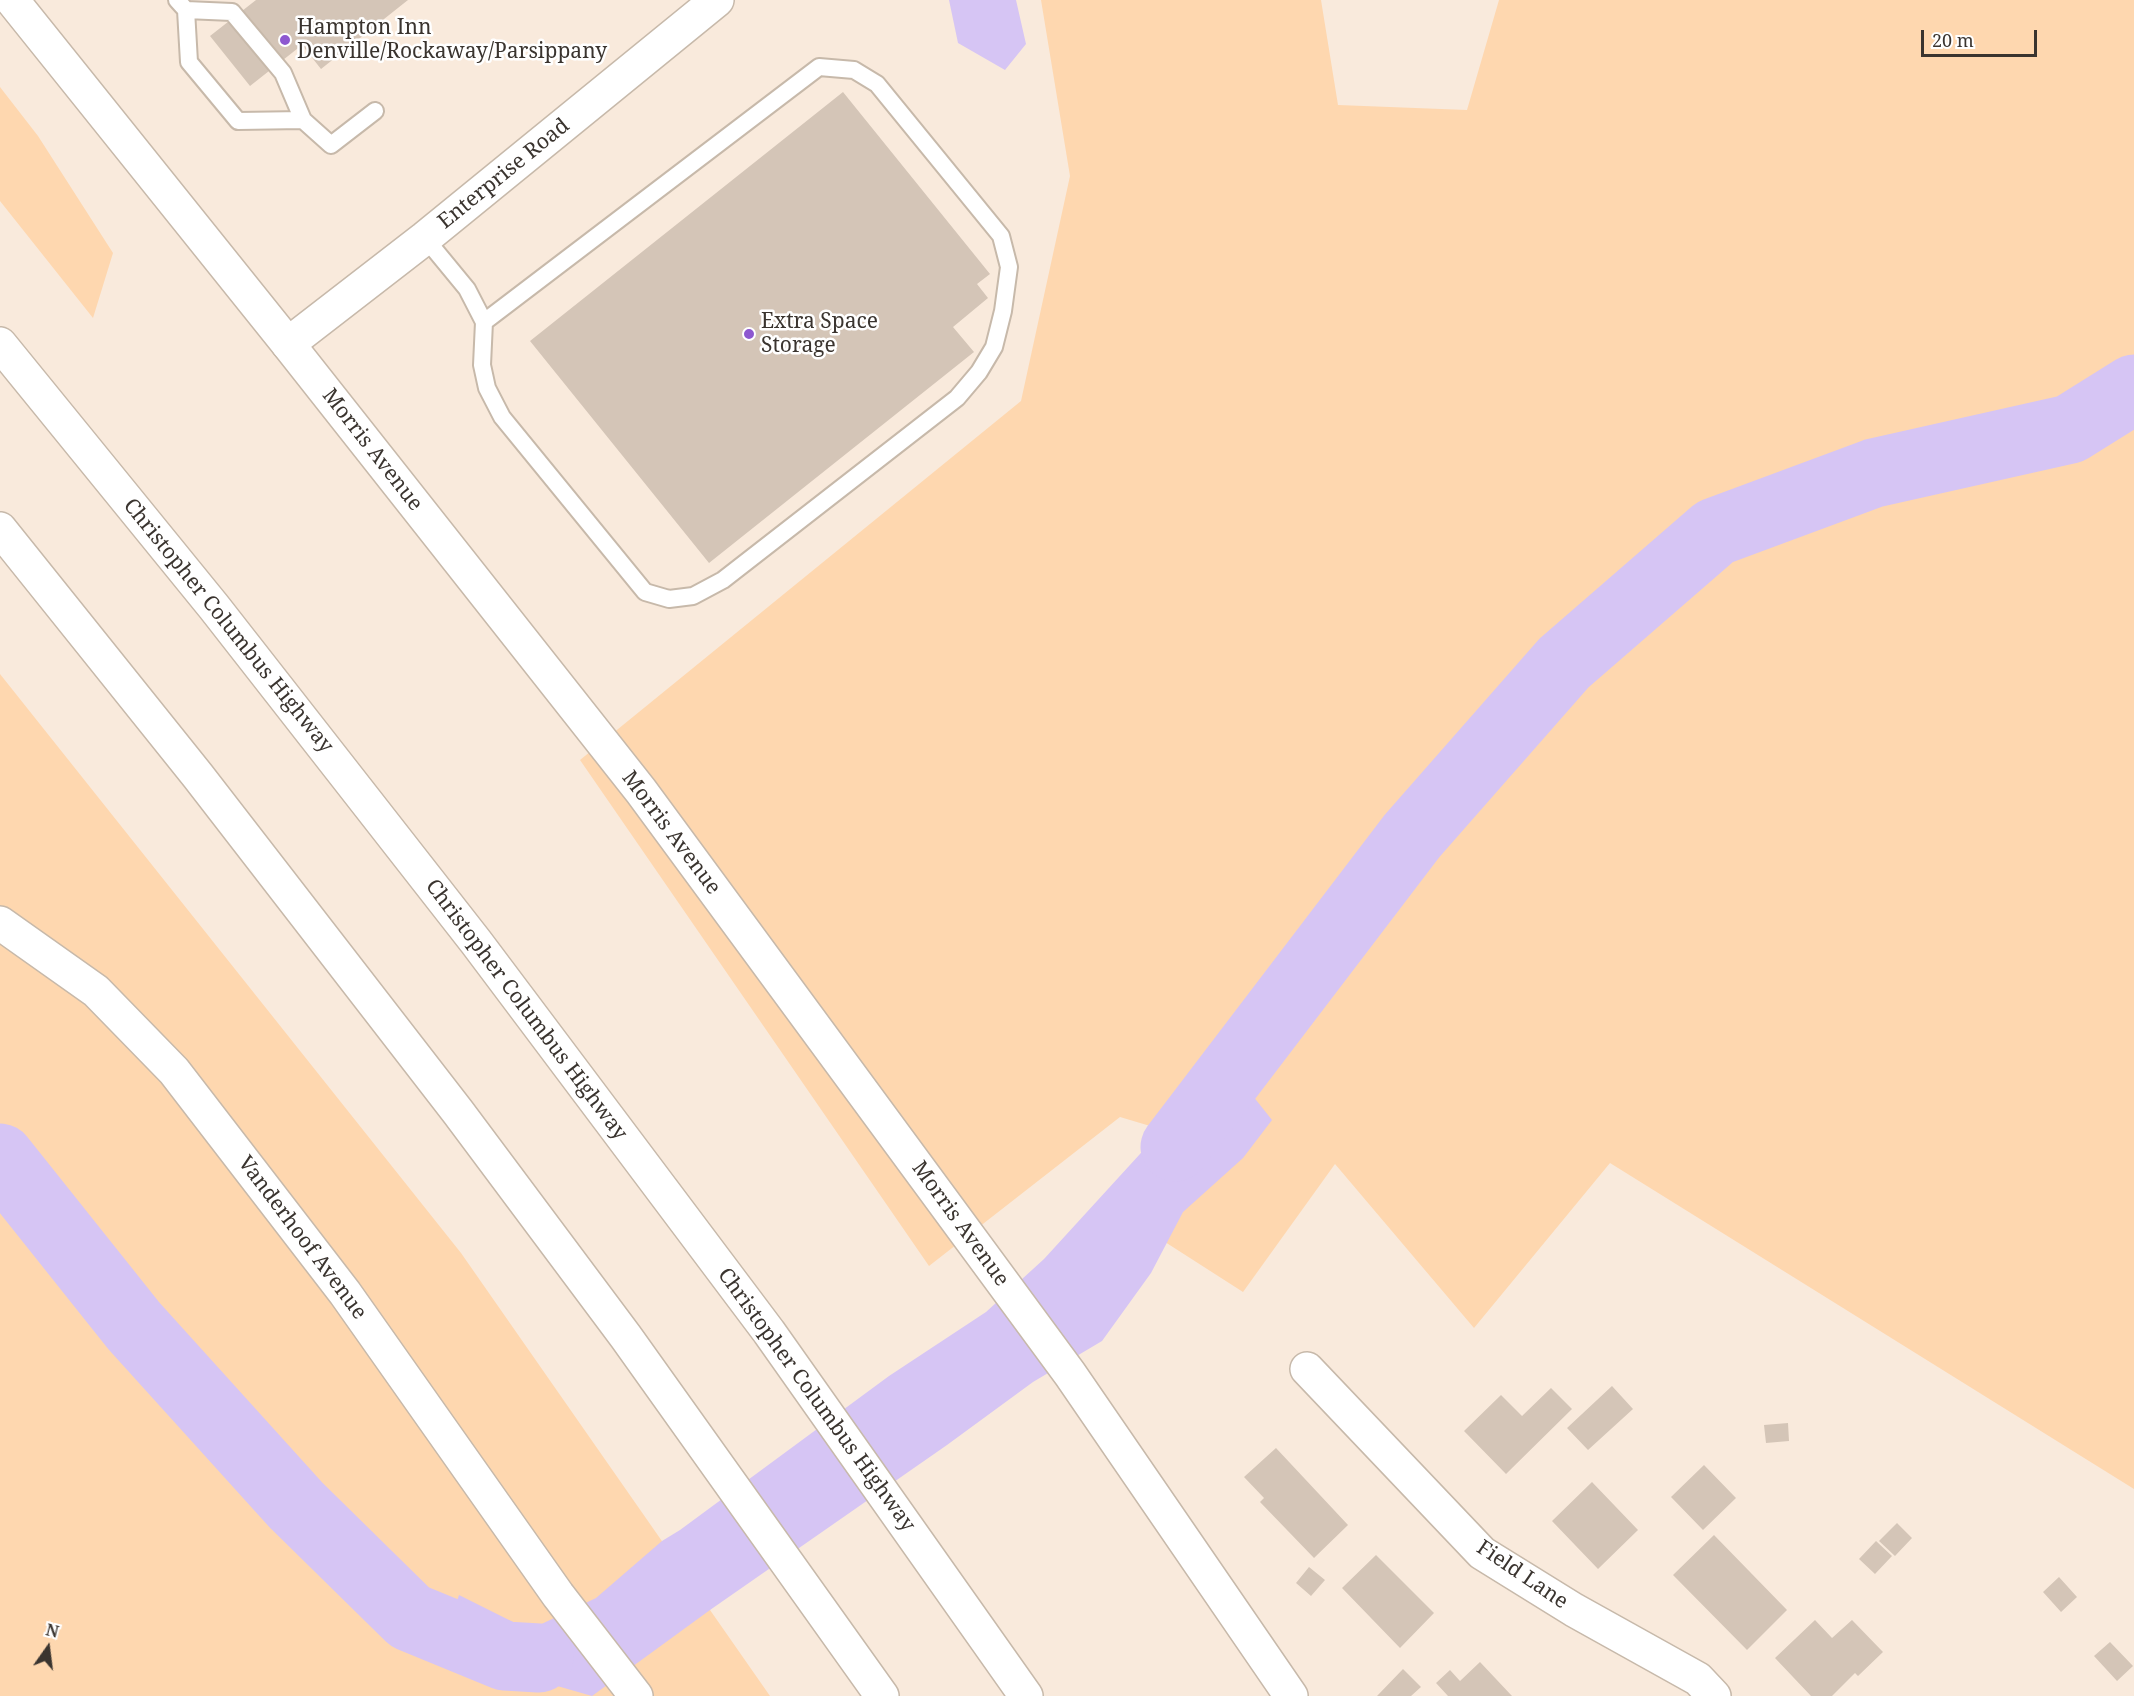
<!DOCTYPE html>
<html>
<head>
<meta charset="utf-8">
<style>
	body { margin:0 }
	#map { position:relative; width:2134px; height:1696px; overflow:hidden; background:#f9eadc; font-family:"Noto Serif",serif }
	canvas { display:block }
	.north { position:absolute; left:18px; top:1618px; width:60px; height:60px; -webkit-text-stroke:4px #fff; paint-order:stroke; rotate:14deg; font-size:16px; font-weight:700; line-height:24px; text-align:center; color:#3a342f }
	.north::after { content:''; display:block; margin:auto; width:21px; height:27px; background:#3a342f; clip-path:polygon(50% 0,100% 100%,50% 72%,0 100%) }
	.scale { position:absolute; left:1921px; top:30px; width:116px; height:27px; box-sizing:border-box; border:3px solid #3a342f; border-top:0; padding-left:8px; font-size:18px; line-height:21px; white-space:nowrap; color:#3a342f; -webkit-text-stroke:4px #fff; paint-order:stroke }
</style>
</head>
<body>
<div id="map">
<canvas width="2134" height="1696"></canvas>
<div class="north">N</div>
<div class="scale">20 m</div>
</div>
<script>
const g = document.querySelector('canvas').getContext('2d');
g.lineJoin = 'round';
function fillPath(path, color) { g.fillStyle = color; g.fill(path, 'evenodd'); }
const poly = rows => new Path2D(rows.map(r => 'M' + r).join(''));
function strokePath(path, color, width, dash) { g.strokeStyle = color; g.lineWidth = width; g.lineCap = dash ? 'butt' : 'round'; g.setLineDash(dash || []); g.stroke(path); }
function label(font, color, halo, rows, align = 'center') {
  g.font = font + ' "Noto Serif",serif'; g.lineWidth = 5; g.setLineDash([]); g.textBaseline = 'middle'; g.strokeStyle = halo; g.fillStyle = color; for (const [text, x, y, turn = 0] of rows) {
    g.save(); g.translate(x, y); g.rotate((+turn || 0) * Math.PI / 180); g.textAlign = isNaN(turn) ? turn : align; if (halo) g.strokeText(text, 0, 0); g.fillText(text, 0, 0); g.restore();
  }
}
fillPath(poly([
	[1041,0,1321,0,1338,105,1467,110,1499,0,2134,0,2134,1489,1610,1163,1474,1328,1335,1164,1243,1292,1151,1233,1207,1143,1120,1117,929,1266,580,760,1021,401,1070,176],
	[0,87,38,136,113,253,93,318,0,201],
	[0,674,461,1253,770,1696,0,1696]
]), '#fed7af');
fillPath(poly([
	[949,0,1016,0,1026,44,1005,70,958,43],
	[1225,1061,1272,1120,1243,1158,1183,1212,1151,1273,1102,1341,1033,1382,947,1445,710,1610,592,1696,519,1675,444,1642,459,1595,529,1630,596,1598,662,1541,680,1530,889,1376,986,1312,1044,1259]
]), '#d6c5f4');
strokePath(poly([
	[1175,1147,1412,836,1564,663,1715,532,1874,473,2070,429,2134,389],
	[0,1158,134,1326,296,1505,410,1617,505,1656,539,1658]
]), '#d6c5f4', 69);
fillPath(poly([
	[256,0,408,0,321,69,302,45,250,86,210,36],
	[843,92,990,274,977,284,988,298,953,327,974,352,709,563,530,341],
	[1612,1386,1633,1409,1588,1450,1567,1428],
	[1551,1388,1572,1409,1506,1474,1464,1431,1501,1395,1522,1416],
	[1788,1423,1789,1441,1766,1443,1764,1425],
	[1276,1448,1348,1525,1314,1558,1260,1502,1264,1498,1244,1477],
	[1704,1465,1736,1498,1703,1530,1671,1497],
	[1592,1482,1638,1530,1598,1569,1552,1521],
	[1897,1523,1912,1538,1895,1556,1879,1541],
	[1714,1535,1787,1610,1747,1650,1673,1575],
	[1876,1541,1892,1556,1875,1574,1859,1559],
	[1376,1555,1434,1613,1400,1648,1342,1588],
	[1309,1567,1325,1580,1311,1596,1296,1583],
	[2059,1577,2077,1597,2061,1612,2043,1592],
	[1815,1620,1832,1638,1852,1620,1883,1652,1858,1676,1855,1673,1832,1696,1811,1696,1775,1658],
	[2110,1642,2133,1666,2117,1681,2094,1656],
	[1480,1662,1512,1696,1448,1696,1436,1683,1450,1670,1460,1681],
	[1403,1669,1421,1687,1411,1696,1377,1696]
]), '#d4c5b7');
const service = poly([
	[177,0,186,10,189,62,238,121,303,120],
	[186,10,232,12,283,73,303,120,331,145,375,111],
	[425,238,467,289,484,322,482,365,487,388,502,417,645,592,669,599,693,596,723,580,957,398,979,372,994,347,1003,311,1009,267,1001,236,877,84,854,70,819,67,484,322]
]);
const minor = poly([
	[288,344,425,238,717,0],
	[0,923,96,991,174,1071,345,1293,558,1595,636,1696],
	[1307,1369,1482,1553,1574,1610,1698,1679,1714,1696]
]);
const tertiary = poly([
	[12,0,288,344,641,791,1070,1374,1291,1696]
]);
const motorway = poly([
	[0,344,214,607,476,942,769,1332,1026,1696],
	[0,529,198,776,458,1112,626,1337,882,1696]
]);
strokePath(service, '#c7b9aa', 20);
strokePath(minor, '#c7b9aa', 36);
strokePath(tertiary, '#c7b9aa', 36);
strokePath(motorway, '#c7b9aa', 36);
strokePath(service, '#fff', 16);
strokePath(minor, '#fff', 33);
strokePath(tertiary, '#fff', 33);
strokePath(motorway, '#fff', 33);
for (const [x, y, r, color] of [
	[285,40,6,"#8d58d0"],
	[749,334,6,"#8d58d0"]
]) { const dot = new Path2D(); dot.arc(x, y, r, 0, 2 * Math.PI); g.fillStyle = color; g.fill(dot); strokePath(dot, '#fff', 2); }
label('21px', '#3a342f', '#fff', [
	["Hampton Inn",297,28],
	["Denville/Rockaway/Parsippany",297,52],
	["Extra Space",761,322],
	["Storage",761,346]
], 'left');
label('21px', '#3a342f', '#fff', [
	["Enterprise Road",504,174,-39],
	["Morris Avenue",372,450,52],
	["Christopher Columbus Highway",228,626,51],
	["Morris Avenue",671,833,53],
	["Christopher Columbus Highway",526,1010,53],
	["Morris Avenue",960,1224,54],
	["Vanderhoof Avenue",302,1238,53],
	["Christopher Columbus Highway",816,1400,54],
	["Field Lane",1522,1575,34]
]);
</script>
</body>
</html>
